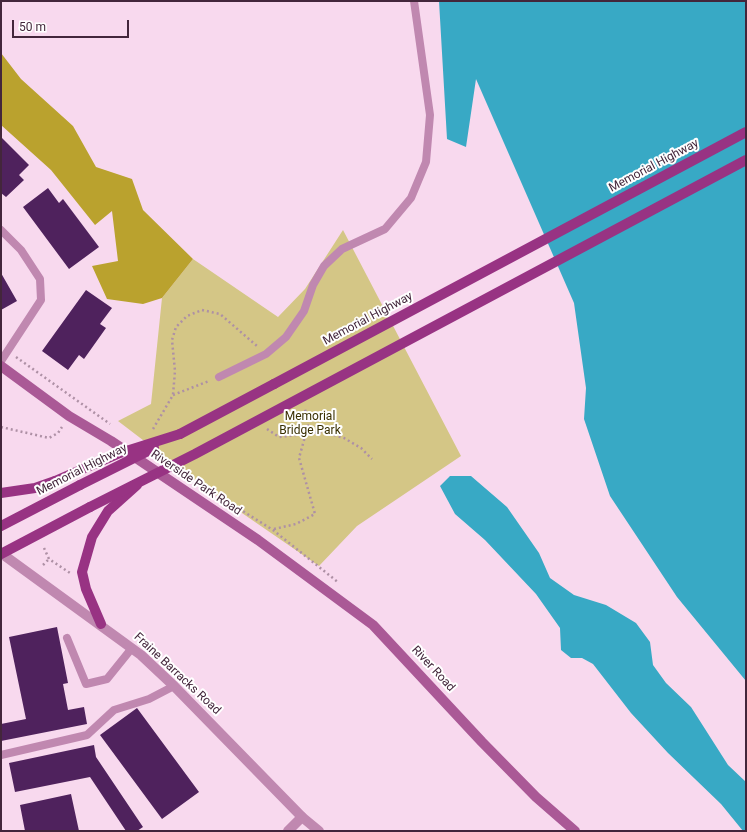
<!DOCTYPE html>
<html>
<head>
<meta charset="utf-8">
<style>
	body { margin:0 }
	#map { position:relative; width:747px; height:832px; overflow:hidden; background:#f8d9ee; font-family:Roboto,sans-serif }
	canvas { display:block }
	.frame { position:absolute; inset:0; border:2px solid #43263b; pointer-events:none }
	.scale { position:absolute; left:12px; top:20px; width:117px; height:18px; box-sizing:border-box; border:2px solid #43263b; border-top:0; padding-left:5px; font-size:12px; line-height:14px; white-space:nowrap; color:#43263b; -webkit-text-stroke:3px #fff; paint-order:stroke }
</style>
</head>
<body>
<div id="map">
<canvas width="747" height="832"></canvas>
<div class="frame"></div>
<div class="scale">50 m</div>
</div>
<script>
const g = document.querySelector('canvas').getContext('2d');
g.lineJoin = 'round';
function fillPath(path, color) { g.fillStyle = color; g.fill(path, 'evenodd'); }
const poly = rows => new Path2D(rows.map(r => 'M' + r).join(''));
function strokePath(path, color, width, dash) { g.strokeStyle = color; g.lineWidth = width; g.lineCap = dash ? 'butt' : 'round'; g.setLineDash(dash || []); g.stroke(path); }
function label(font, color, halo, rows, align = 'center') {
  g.font = font + ' Roboto,sans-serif'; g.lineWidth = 4; g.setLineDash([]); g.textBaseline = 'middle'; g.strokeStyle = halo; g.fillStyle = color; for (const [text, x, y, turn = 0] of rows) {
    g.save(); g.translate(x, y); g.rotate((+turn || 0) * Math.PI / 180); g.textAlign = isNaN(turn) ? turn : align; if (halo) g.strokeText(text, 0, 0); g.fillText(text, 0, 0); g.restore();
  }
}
fillPath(poly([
	[343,230,461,456,357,526,319,566,207,489,118,421,151,404,162,298,193,259,278,317,305,289]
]), '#d4c686');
fillPath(poly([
	[1,53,21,79,73,126,96,167,132,179,143,210,193,259,162,298,143,304,107,299,92,266,118,261,112,211,95,225,51,170,1,125]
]), '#baa22e');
fillPath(poly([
	[439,1,746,1,746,681,677,597,610,496,584,419,586,388,574,303,476,79,466,147,447,139],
	[450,476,471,476,507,507,539,553,550,578,574,595,606,605,636,623,650,642,653,665,666,683,691,707,728,765,746,782,746,831,743,831,721,804,668,753,631,713,593,664,582,658,571,658,561,650,560,628,536,594,485,540,455,514,440,486]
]), '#38a9c5');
fillPath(poly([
	[1,137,29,165,19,175,24,180,6,197,1,193],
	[48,188,59,203,63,199,99,247,69,269,23,207],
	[1,273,17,301,1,310],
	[86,290,112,308,100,324,106,328,84,359,79,355,68,370,42,351],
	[57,627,68,683,63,684,68,710,84,707,87,724,1,741,1,724,26,719,9,637],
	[137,708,199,792,162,819,100,735],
	[94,745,96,757,143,827,137,831,126,831,90,777,15,792,9,763],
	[71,794,79,831,25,831,20,805]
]), '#4f225d');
strokePath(poly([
	[16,357,110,424],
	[173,395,209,381],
	[1,427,49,438,58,433,62,427],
	[153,429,173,395,175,371,172,340,176,327,187,316,202,310,220,314,257,346],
	[267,429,279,437,323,432,344,438,361,448,372,459],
	[222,498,273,530,339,583],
	[274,529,296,524,315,514,299,458,308,426,305,409],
	[44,548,49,559,70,573],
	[43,565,49,559]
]), '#ae90a5', 2.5, [2, 3]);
strokePath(poly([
	[1,230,21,250,40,279,41,300,1,361],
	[219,377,266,354,286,337,304,311,313,285,324,266,342,249,385,229,411,198,426,162,430,115,414,1],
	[67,638,86,684,107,679,132,648],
	[1,755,87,735,114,710,149,699,174,686]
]), '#c088b0', 8);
strokePath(poly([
	[288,831,302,817]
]), '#c088b0', 10);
strokePath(poly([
	[1,553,141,655,174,686,302,817,319,831]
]), '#c088b0', 10);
strokePath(poly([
	[1,366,69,416,111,441,258,540,373,625,482,742,536,797,575,831]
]), '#aa5996', 10);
strokePath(poly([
	[180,434,274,384],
	[1,493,35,488,55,481],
	[1,526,80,485],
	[1,554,90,507],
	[101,624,86,589,82,572,92,537,108,511,137,485]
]), '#983383', 10);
strokePath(poly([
	[274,384,746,132],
	[55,481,120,453,180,434],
	[80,485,154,448],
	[90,507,195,454,746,160]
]), '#983383', 10);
label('12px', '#43263b', '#fff', [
	["Memorial Highway",654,166,-28],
	["Memorial Highway",368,319,-28],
	["Memorial Highway",82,470,-27],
	["Riverside Park Road",196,483,34],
	["River Road",433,669,47],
	["Fraine Barracks Road",177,674,43]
]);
label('12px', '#392f00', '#fff', [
	["Memorial",310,417],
	["Bridge Park",310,431]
]);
</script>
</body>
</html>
